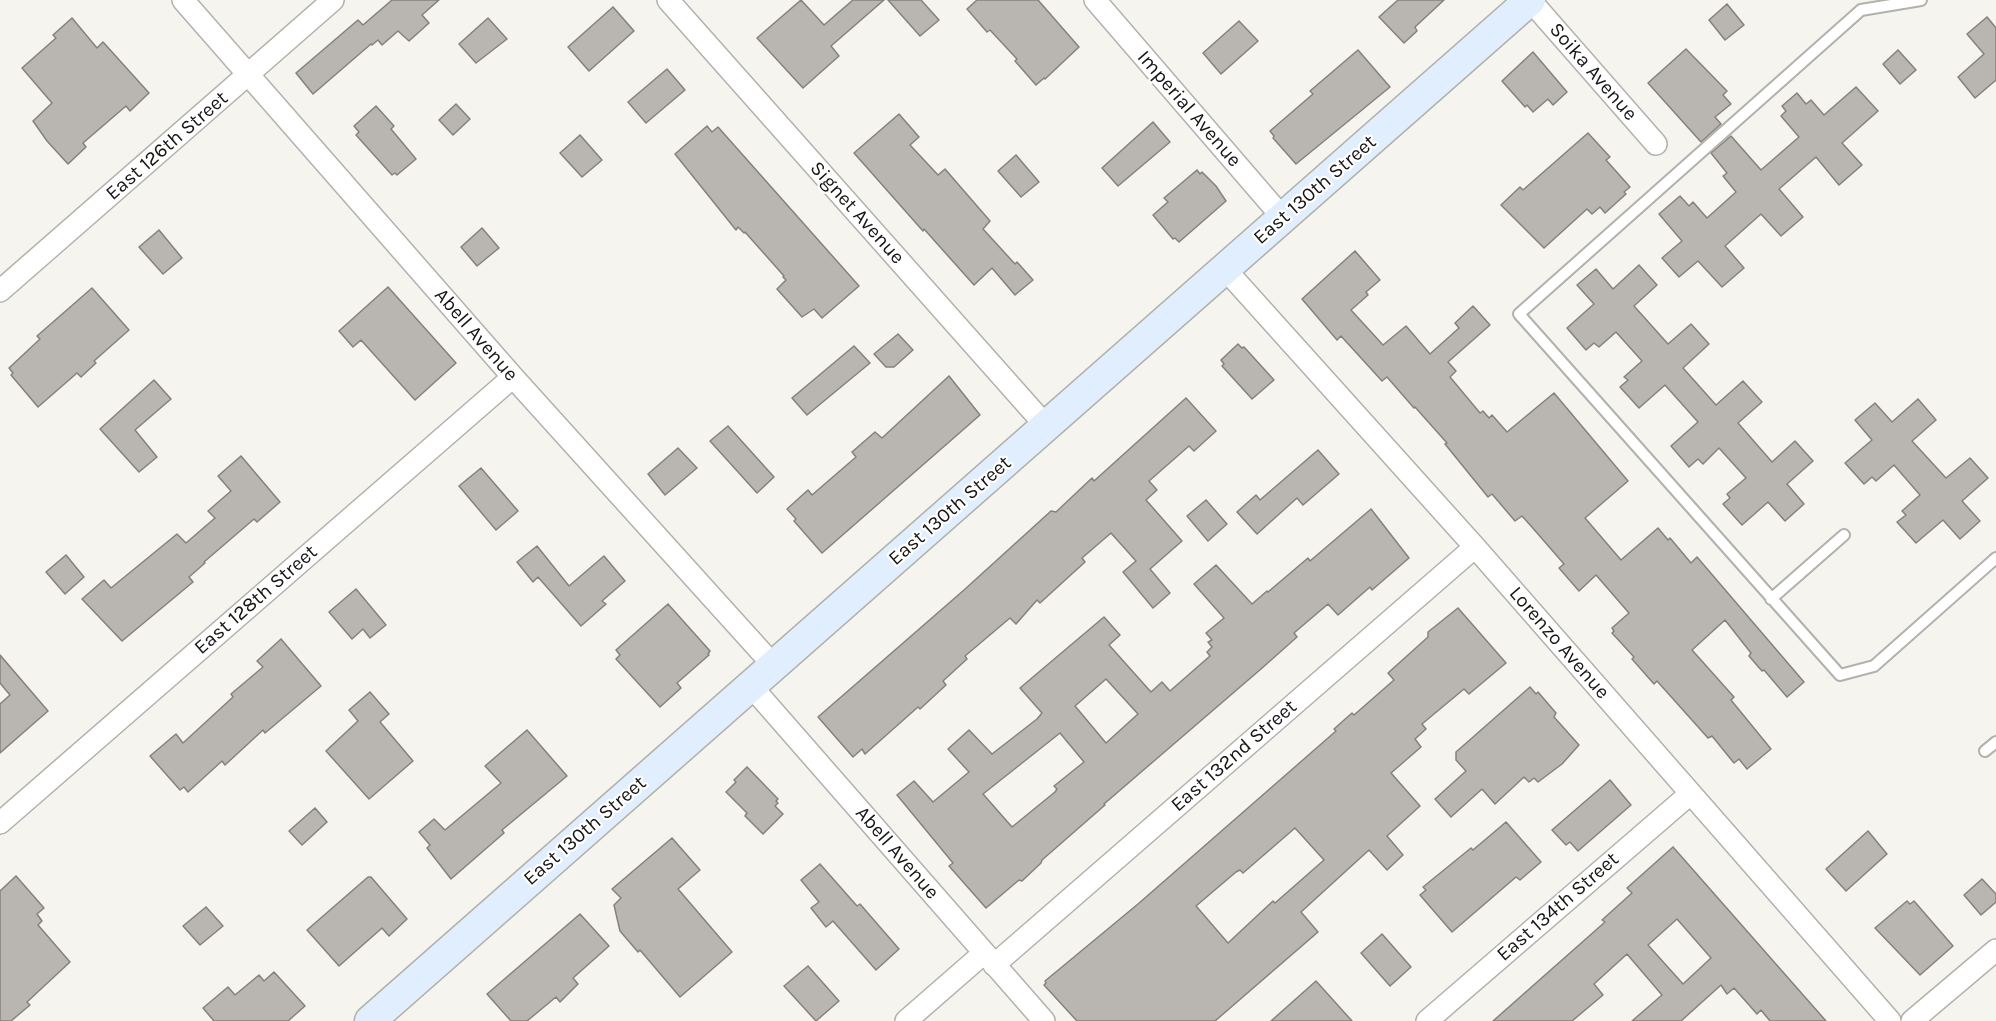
<!DOCTYPE html>
<html>
<head>
<meta charset="utf-8">
<style>
	body { margin:0 }
	canvas { display:block; background:#f5f4ee }
</style>
</head>
<body>
<canvas width="1996" height="1021"></canvas>
<script>
const g = document.querySelector('canvas').getContext('2d');
g.lineJoin = 'round';
function fillPath(path, color) { g.fillStyle = color; g.fill(path, 'evenodd'); }
const poly = rows => new Path2D(rows.map(r => 'M' + r).join(''));
function strokePath(path, color, width, dash) { g.strokeStyle = color; g.lineWidth = width; g.lineCap = dash ? 'butt' : 'round'; g.setLineDash(dash || []); g.stroke(path); }
function label(font, color, halo, rows, align = 'center') {
  g.font = font + ' Karla,sans-serif'; g.lineWidth = 4.5; g.setLineDash([]); g.textBaseline = 'middle'; g.strokeStyle = halo; g.fillStyle = color; for (const [text, x, y, turn = 0] of rows) {
    g.save(); g.translate(x, y); g.rotate((+turn || 0) * Math.PI / 180); g.textAlign = isNaN(turn) ? turn : align; if (halo) g.strokeText(text, 0, 0); g.fillText(text, 0, 0); g.restore();
  }
}
const building = poly([
	[392,0,439,0,422,15,429,23,409,41,398,31,382,45,378,40,372,45,371,44,313,94,296,73,358,20,363,25,392,0],
	[801,0,824,25,853,0,884,0,831,46,839,56,803,88,757,38,801,0],
	[888,0,921,0,939,20,920,36,888,0],
	[977,0,1038,0,1079,47,1045,79,1044,78,1036,85,1015,61,1017,59,990,30,987,32,967,9,977,0],
	[1398,0,1444,0,1415,27,1417,31,1404,43,1379,17,1398,0],
	[1727,4,1744,25,1725,40,1709,20,1727,4],
	[613,7,634,31,589,71,568,47,613,7],
	[1987,17,1996,28,1996,80,1975,98,1958,77,1984,54,1967,34,1987,17],
	[72,18,97,48,103,42,149,93,130,111,126,106,83,143,86,147,68,164,47,141,33,121,52,103,22,68,56,38,53,35,72,18],
	[488,18,507,39,476,63,459,44,488,18],
	[1239,21,1258,41,1221,74,1203,53,1239,21],
	[1686,49,1727,91,1723,95,1731,104,1715,117,1721,124,1701,142,1648,83,1686,49],
	[1358,50,1390,87,1296,164,1273,138,1274,136,1270,131,1313,94,1310,91,1358,50],
	[1898,50,1916,70,1900,84,1883,64,1898,50],
	[1533,52,1567,92,1553,105,1548,99,1533,112,1527,105,1525,107,1502,81,1533,52],
	[667,69,685,90,646,123,628,102,667,69],
	[1856,87,1878,111,1842,143,1862,165,1839,185,1816,157,1779,189,1803,217,1781,236,1761,214,1725,246,1744,268,1722,287,1698,261,1679,277,1662,258,1682,241,1659,214,1680,196,1689,206,1693,202,1707,218,1736,192,1723,176,1727,173,1711,153,1731,136,1761,170,1799,137,1781,116,1786,111,1782,106,1797,93,1806,104,1811,100,1824,115,1856,87],
	[456,104,470,119,453,135,439,120,456,104],
	[376,106,394,126,391,129,416,159,397,175,395,173,392,175,356,135,359,132,354,126,376,106],
	[899,114,919,137,910,145,938,175,945,169,990,221,983,229,1015,264,1017,262,1033,280,1015,295,992,268,974,285,924,229,923,231,854,153,899,114],
	[1153,122,1170,142,1118,186,1102,168,1153,122],
	[707,126,712,132,718,127,859,286,822,318,814,309,802,317,777,289,786,280,783,277,784,276,745,232,744,233,738,227,736,230,675,154,707,126],
	[1588,133,1610,157,1606,160,1630,187,1624,192,1626,194,1605,213,1600,207,1592,214,1587,209,1544,248,1501,205,1520,187,1523,190,1588,133],
	[580,135,602,160,582,177,560,153,580,135],
	[1016,155,1039,182,1021,197,998,171,1016,155],
	[1197,170,1200,174,1202,172,1216,186,1226,201,1179,242,1175,238,1173,239,1153,215,1168,202,1164,198,1197,170],
	[482,228,499,248,477,266,461,247,482,228],
	[159,230,182,258,163,274,139,247,159,230],
	[1355,251,1380,280,1366,292,1368,295,1351,310,1383,345,1406,326,1430,354,1459,328,1455,323,1473,306,1490,325,1448,362,1456,371,1450,377,1480,413,1483,411,1489,418,1492,415,1507,432,1554,393,1628,481,1585,518,1621,560,1658,528,1668,540,1670,538,1691,563,1697,557,1804,682,1787,697,1764,670,1762,671,1749,656,1751,653,1725,620,1692,650,1734,697,1731,700,1771,749,1747,769,1739,759,1734,763,1712,736,1708,738,1657,681,1654,684,1632,659,1634,657,1612,633,1614,631,1612,628,1629,613,1596,575,1579,591,1559,568,1564,564,1531,526,1522,516,1515,521,1492,494,1488,497,1445,444,1447,443,1415,407,1414,408,1387,377,1382,381,1341,336,1337,340,1302,299,1355,251],
	[1639,265,1657,285,1634,306,1668,344,1691,324,1709,344,1683,368,1716,405,1743,381,1762,402,1738,423,1772,462,1795,441,1813,461,1787,484,1804,504,1785,521,1768,502,1742,525,1723,504,1730,498,1727,494,1746,478,1719,448,1703,464,1698,459,1689,467,1671,446,1698,422,1665,385,1639,408,1620,387,1628,380,1624,377,1642,361,1616,332,1599,347,1594,343,1586,350,1567,328,1594,304,1577,285,1596,269,1613,289,1639,265],
	[388,287,456,363,415,400,361,340,353,347,339,331,388,287],
	[92,288,129,330,94,361,96,363,81,377,77,373,38,407,11,375,13,373,9,368,40,339,37,336,92,288],
	[898,334,913,350,894,367,886,367,874,354,898,334],
	[1238,344,1242,348,1244,347,1274,380,1252,399,1222,366,1224,364,1221,360,1238,344],
	[854,346,870,363,807,415,792,398,854,346],
	[949,376,980,415,822,553,794,521,796,519,787,509,808,490,812,495,856,457,852,452,875,432,882,438,949,376],
	[154,380,171,399,135,430,157,457,139,472,100,429,154,380],
	[1186,398,1216,431,1194,451,1189,446,1149,481,1157,490,1146,500,1182,541,1150,569,1170,593,1153,608,1123,572,1136,561,1111,533,1082,558,1085,562,1040,603,1037,600,1016,624,1010,618,965,656,967,659,943,681,946,685,920,709,918,707,865,754,862,749,853,757,818,717,964,590,1051,511,1056,512,1092,478,1094,481,1186,398],
	[1918,399,1936,420,1912,441,1946,478,1970,458,1988,478,1962,501,1980,521,1960,539,1943,520,1916,543,1897,522,1906,515,1902,511,1920,495,1894,465,1876,481,1872,477,1864,484,1845,463,1872,440,1855,420,1875,403,1892,422,1918,399],
	[728,426,774,477,757,493,710,441,728,426],
	[678,448,697,468,665,495,648,474,678,448],
	[1318,450,1339,474,1303,505,1297,498,1257,534,1237,512,1256,495,1260,500,1318,450],
	[241,456,280,502,257,522,254,519,204,562,205,563,189,577,193,582,122,641,82,599,104,580,111,588,177,534,186,543,215,518,208,511,231,491,218,476,241,456],
	[481,468,518,511,496,530,459,486,481,468],
	[1206,500,1227,524,1208,541,1187,516,1206,500],
	[1371,509,1409,558,1372,590,1370,587,1338,615,1328,604,1294,633,1297,637,1261,669,1104,804,1105,805,1042,860,1041,863,1022,881,1019,880,986,908,949,866,953,863,897,795,914,781,933,802,969,772,948,749,969,730,992,754,1037,719,1042,713,1020,688,1104,617,1120,635,1109,645,1151,692,1162,682,1170,691,1210,656,1207,652,1212,647,1208,642,1212,640,1206,633,1224,618,1194,584,1216,565,1252,604,1267,591,1268,592,1308,558,1310,561,1371,509],
	[1106,679,1138,714,1106,743,1075,706,1106,679],
	[1060,733,1084,762,1054,786,1057,789,1055,792,1012,827,983,794,1060,733],
	[537,546,569,586,604,556,625,581,602,601,606,604,581,626,538,577,533,582,517,562,537,546],
	[66,555,84,577,65,594,46,572,66,555],
	[356,589,386,625,370,638,363,629,352,639,329,612,356,589],
	[668,604,710,651,708,654,709,655,677,683,681,688,660,707,616,659,620,655,616,650,668,604],
	[1458,608,1506,663,1469,694,1464,689,1422,724,1426,729,1415,739,1421,747,1391,773,1420,806,1387,836,1403,855,1387,870,1369,850,1301,912,1318,932,1215,1021,1077,1021,1044,985,1046,983,1045,981,1138,904,1336,731,1334,729,1352,713,1354,715,1394,680,1388,673,1428,637,1428,632,1458,608],
	[1295,828,1324,860,1275,903,1273,901,1228,943,1196,906,1236,872,1240,870,1243,873,1295,828],
	[281,639,321,686,265,733,263,730,225,765,222,761,188,792,184,787,180,790,150,756,176,734,183,743,233,697,231,694,263,667,257,661,281,639],
	[0,655,48,711,0,753,0,704,10,695,0,683,0,655],
	[1530,687,1536,694,1538,692,1556,713,1554,717,1579,745,1562,764,1538,782,1534,778,1529,782,1524,777,1495,804,1482,789,1451,817,1435,799,1466,771,1456,760,1456,752,1530,687],
	[370,692,389,714,380,722,413,761,369,799,326,751,358,721,349,710,370,692],
	[527,730,567,776,502,830,504,833,451,879,427,848,430,845,419,832,434,819,445,830,501,783,485,766,527,730],
	[747,767,778,799,776,801,778,803,775,806,783,814,763,834,745,816,747,813,726,792,736,782,734,780,747,767],
	[1610,780,1631,805,1578,851,1570,842,1566,845,1552,830,1610,780],
	[315,808,327,822,302,845,289,831,315,808],
	[1506,822,1541,862,1520,880,1516,877,1452,932,1420,895,1426,890,1423,887,1471,848,1473,850,1506,822],
	[1868,831,1887,854,1846,891,1826,869,1868,831],
	[672,838,700,870,678,889,732,952,680,997,640,950,638,952,620,931,614,905,621,898,612,889,672,838],
	[1673,847,1826,1021,1770,1021,1761,1010,1757,1014,1734,988,1727,994,1721,985,1681,1021,1632,1021,1662,995,1627,954,1594,984,1603,995,1572,1021,1493,1021,1605,922,1602,920,1632,893,1627,888,1673,847],
	[1677,919,1711,958,1683,984,1648,945,1677,919],
	[820,864,857,906,860,904,899,949,876,970,833,921,826,927,811,908,819,902,801,880,820,864],
	[16,876,44,908,37,914,42,921,38,925,70,962,27,1002,30,1005,11,1021,0,1021,0,891,16,876],
	[368,877,371,877,407,919,389,936,382,928,339,966,307,930,368,877],
	[1982,879,1996,894,1996,902,1981,915,1964,895,1982,879],
	[1907,901,1910,904,1914,901,1953,946,1920,975,1875,928,1907,901],
	[206,907,223,926,200,945,183,926,206,907],
	[580,914,609,946,573,978,578,984,560,1002,556,997,527,1021,511,1021,487,994,580,914],
	[1382,934,1411,967,1390,986,1361,953,1382,934],
	[808,966,839,1001,816,1021,784,986,808,966],
	[274,972,305,1006,288,1021,214,1021,203,1008,228,987,235,995,259,975,264,981,274,972],
	[1316,981,1352,1021,1271,1021,1316,981]
]);
fillPath(building, '#b9b5b0');
strokePath(building, '#85827d', 1.5);
const lane = poly([
	[1921,0,1861,10,1519,314,1840,675,1874,666,1996,558],
	[1771,599,1844,535],
	[1985,751,1996,742]
]);
const street = poly([
	[183,0,513,377,774,666],
	[668,0,1046,426],
	[1095,0,1283,218],
	[1530,0,1656,144],
	[1225,269,1475,547,1890,1021],
	[0,291,333,0],
	[751,686,1044,1021],
	[0,823,513,377],
	[994,965,1475,547],
	[906,1021,984,953],
	[1427,1021,1690,794],
	[1912,1021,1996,950]
]);
const secondary = poly([
	[370,1021,1530,0]
]);
strokePath(lane, '#b2b1ab', 14);
strokePath(street, '#b2b1ab', 24);
strokePath(secondary, '#b2b1ab', 33);
strokePath(lane, '#fff', 10);
strokePath(street, '#fff', 21);
strokePath(secondary, '#e0eefd', 30);
label('20px', '#161513', '#fff', [
	["Soika Avenue",1593,72,49],
	["Imperial Avenue",1189,109,49],
	["East 126th Street",167,146,-41],
	["East 130th Street",1315,190,-41],
	["Signet Avenue",857,213,48],
	["Abell Avenue",476,335,49],
	["East 130th Street",950,511,-41],
	["East 128th Street",256,600,-41],
	["Lorenzo Avenue",1559,643,49],
	["East 132nd Street",1234,756,-41],
	["East 130th Street",585,831,-41],
	["Abell Avenue",897,853,49],
	["East 134th Street",1558,907,-41]
]);
</script>
</body>
</html>
